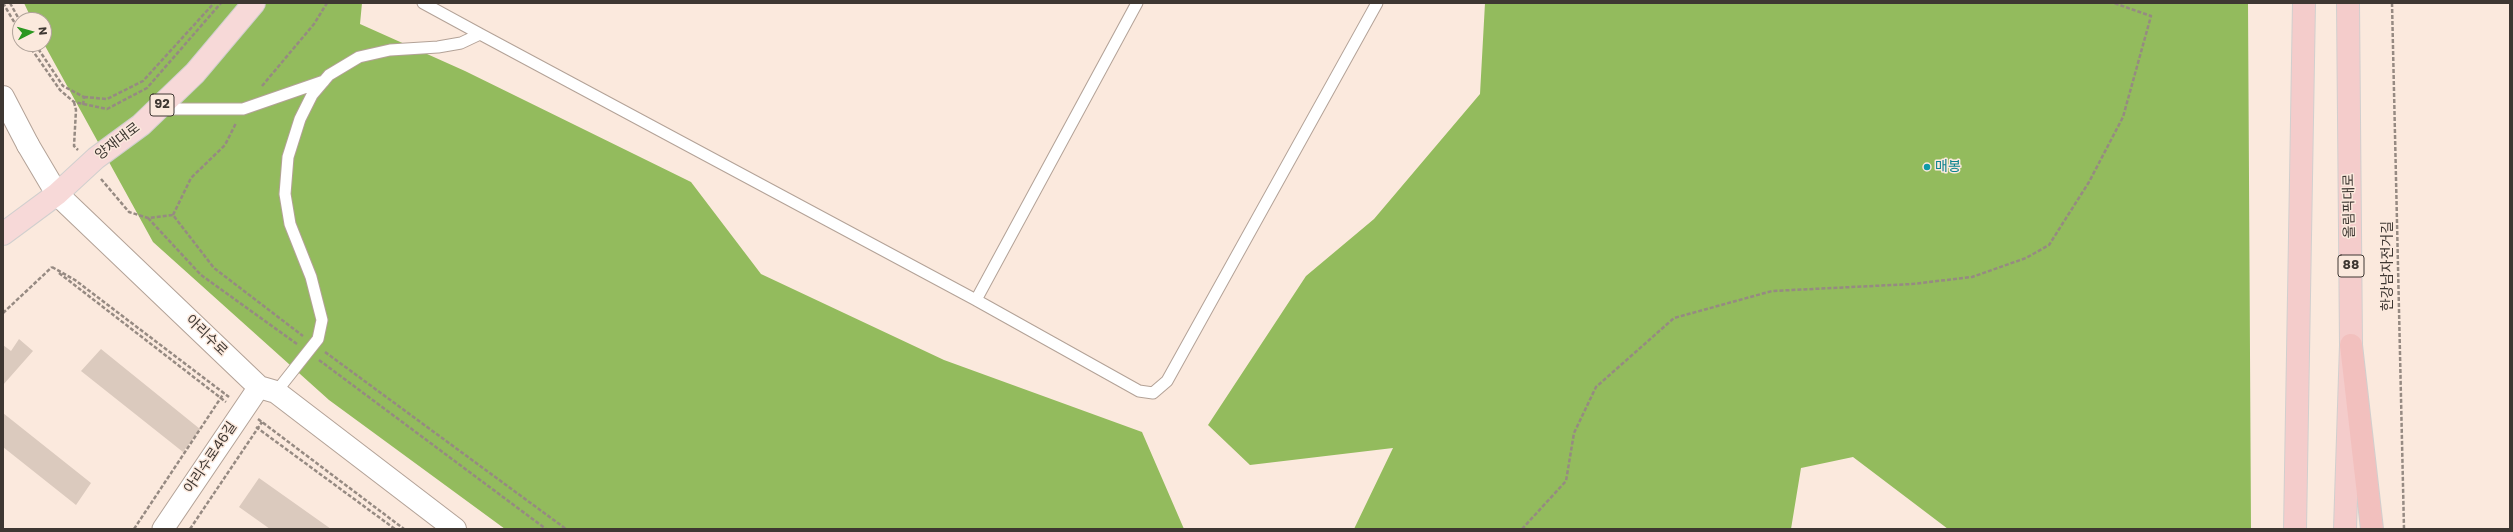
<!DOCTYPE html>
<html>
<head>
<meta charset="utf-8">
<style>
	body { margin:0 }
	#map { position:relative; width:2513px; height:532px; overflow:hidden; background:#fbe9dd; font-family:Poppins,sans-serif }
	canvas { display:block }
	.frame { position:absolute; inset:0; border:4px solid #3e3732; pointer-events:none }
	.north { position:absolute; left:12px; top:12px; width:40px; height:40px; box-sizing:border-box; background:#fbe9dd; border:1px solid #afa299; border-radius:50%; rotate:84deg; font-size:11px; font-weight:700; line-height:16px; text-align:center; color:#3e3732 }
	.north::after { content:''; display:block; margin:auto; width:14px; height:18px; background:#2c9721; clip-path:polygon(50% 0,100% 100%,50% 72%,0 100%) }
</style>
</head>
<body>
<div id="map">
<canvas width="2513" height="532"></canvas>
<div class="frame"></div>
<div class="north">N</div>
</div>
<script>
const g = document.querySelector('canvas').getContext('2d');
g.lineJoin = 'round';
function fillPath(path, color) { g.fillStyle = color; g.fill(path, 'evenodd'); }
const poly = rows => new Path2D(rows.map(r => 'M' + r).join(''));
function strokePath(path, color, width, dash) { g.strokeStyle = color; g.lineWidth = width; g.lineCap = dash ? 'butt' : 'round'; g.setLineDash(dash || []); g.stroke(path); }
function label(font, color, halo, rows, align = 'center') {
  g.font = font + ' Poppins,"Noto Sans KR",sans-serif'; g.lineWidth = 3; g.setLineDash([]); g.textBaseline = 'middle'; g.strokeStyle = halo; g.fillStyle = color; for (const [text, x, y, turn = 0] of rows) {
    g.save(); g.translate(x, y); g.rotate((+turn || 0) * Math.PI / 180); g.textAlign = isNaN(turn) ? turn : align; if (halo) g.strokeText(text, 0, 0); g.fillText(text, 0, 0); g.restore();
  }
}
fillPath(poly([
	[24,3,362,3,360,24,465,71,691,182,761,274,944,360,1142,432,1184,529,505,529,329,400,153,242,44,44,44,20,32,20],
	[1485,3,2248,3,2251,529,1948,529,1853,457,1801,468,1791,529,1354,529,1393,448,1250,465,1208,425,1306,276,1374,219,1480,94]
]), '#93bb5d');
fillPath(poly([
	[19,339,33,351,3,385,3,345,11,351],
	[101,349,200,429,183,452,81,371],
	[3,413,91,483,76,505,3,447],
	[259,478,331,529,270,529,239,507]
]), '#dbcabe');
const service = poly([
	[423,3,480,34],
	[159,109,243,109,324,81],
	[976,300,1139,391,1153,393,1167,381,1377,3],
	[276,392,318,339,322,320,311,277,290,224,285,194,288,157,300,119,312,95,329,75,359,57,390,50,438,47,461,43,480,34,976,300,1137,3]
]);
const minor = poly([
	[163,529,259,387]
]);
const tertiary = poly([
	[3,97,28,145]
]);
const secondary = poly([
	[28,145,57,194,259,387,276,392,455,529]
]);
const primary = poly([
	[3,234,57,194,96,158,141,125,195,73,254,3]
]);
const trunk = poly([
	[2295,529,2304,3],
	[2345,529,2351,345,2348,3]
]);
const motorway = poly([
	[2351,345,2372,529]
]);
strokePath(service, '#b3a297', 13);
strokePath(minor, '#b3a297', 23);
strokePath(tertiary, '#b3a297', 24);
strokePath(secondary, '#b3a297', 24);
strokePath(primary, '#d1cfce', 24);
strokePath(trunk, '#d1cfce', 24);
strokePath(motorway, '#d1cfce', 24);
strokePath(poly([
	[3,3,20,32],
	[10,3,20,21],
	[2392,3,2404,529],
	[28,44,60,90,74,102,107,109,147,88,221,3],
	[35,44,63,86,84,97,83,106],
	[262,86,314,24,327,3],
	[84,97,107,99,143,81,214,3],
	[74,102,76,110,74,146,78,150],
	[101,179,129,212,148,218,173,215,214,268,303,336],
	[173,215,191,178,225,145,236,123],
	[148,218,201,275,297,344],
	[52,267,75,280,229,397],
	[59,273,226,402],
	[3,313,52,267],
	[325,352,566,529],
	[319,360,546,529],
	[258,419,404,529],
	[256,427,395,529],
	[134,529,224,393],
	[190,529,262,422],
	[1522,529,1566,481,1574,433,1596,387,1674,318,1772,291,1912,284,1972,277,2026,258,2049,245,2089,182,2123,117,2151,16,2114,3]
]), '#968a82', 2.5, [4, 2]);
strokePath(service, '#fff', 11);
strokePath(minor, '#fff', 21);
strokePath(tertiary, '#fff', 22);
strokePath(secondary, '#fff', 22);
strokePath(primary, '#f7d9d8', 22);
strokePath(trunk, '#f4cccb', 22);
strokePath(motorway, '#f2c0be', 22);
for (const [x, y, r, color] of [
	[1927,167,4,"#0f9aa8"]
]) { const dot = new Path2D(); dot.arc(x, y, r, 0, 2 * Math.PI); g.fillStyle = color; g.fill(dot); strokePath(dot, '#fbe9dd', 1.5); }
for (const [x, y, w] of [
	[162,105,24],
	[2351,266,26]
]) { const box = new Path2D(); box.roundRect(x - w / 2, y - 11, w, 22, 3); g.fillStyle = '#fbe9dd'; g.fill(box); strokePath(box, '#3e3732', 1); }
label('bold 13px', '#3e3732', null, [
	["92",162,105],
	["88",2351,266]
]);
label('14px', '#3e3732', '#fbe9dd', [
	["양재대로",118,142,-37],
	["올림픽대로",2350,206,-91],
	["한강남자전거길",2388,266,-90],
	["아리수로",206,336,44],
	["아리수로46길",211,458,-56]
]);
label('14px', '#0d838f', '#fbe9dd', [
	["매봉",1935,167]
], 'left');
</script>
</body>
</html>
